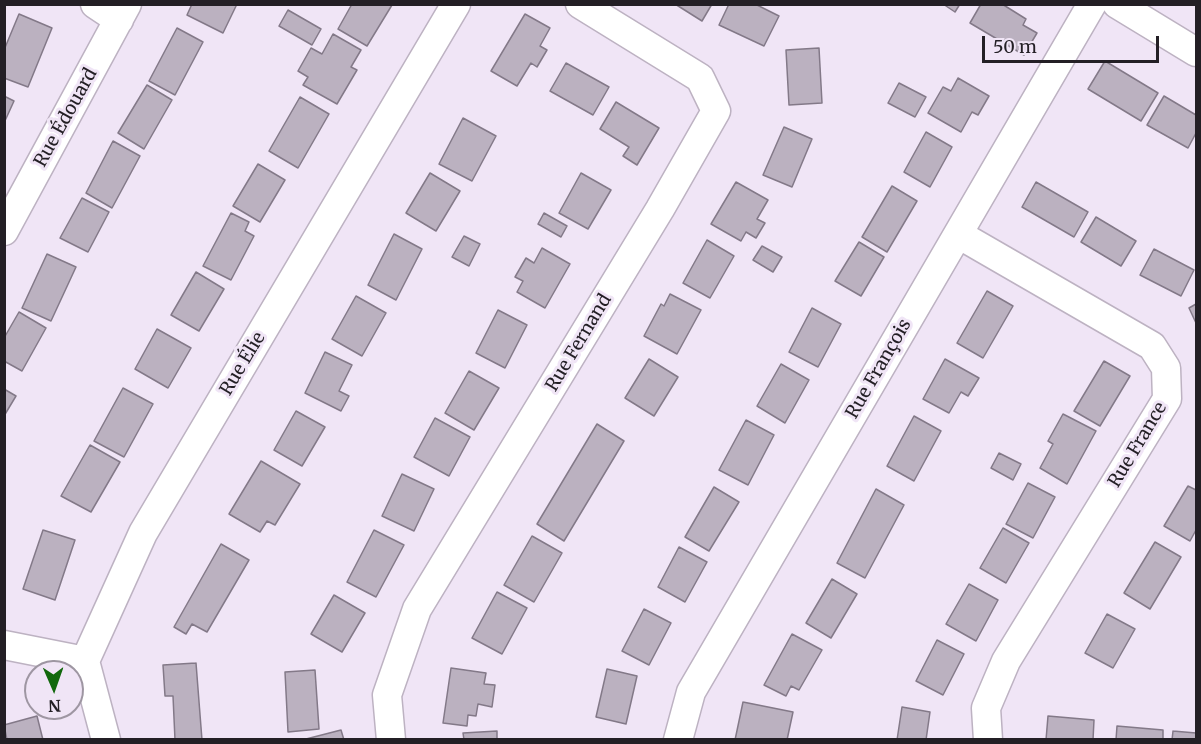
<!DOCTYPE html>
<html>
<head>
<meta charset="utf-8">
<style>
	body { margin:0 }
	#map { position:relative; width:1201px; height:744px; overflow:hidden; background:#f0e5f6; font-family:Merriweather,serif }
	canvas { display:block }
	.frame { position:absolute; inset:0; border:6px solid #231f25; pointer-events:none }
	.north { position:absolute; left:24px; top:660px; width:60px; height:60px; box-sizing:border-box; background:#f0e5f6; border:2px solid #9e96a2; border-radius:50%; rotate:178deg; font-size:16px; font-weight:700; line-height:24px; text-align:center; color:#231f25 }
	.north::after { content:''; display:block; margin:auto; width:21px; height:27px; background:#12680d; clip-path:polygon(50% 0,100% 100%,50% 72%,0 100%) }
	.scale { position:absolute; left:982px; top:36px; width:177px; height:27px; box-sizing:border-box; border:3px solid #231f25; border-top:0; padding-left:8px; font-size:18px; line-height:21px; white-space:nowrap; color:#231f25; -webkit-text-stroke:4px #f0e5f6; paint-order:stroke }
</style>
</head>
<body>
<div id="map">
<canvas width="1201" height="744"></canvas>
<div class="frame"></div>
<div class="north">N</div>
<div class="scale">50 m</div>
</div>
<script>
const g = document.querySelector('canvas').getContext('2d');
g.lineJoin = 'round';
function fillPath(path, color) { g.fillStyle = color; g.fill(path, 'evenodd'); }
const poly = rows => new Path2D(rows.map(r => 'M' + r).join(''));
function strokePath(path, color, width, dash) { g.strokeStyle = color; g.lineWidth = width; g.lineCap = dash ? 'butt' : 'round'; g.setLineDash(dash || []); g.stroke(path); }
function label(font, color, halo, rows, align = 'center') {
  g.font = font + ' Merriweather,serif'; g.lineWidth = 6; g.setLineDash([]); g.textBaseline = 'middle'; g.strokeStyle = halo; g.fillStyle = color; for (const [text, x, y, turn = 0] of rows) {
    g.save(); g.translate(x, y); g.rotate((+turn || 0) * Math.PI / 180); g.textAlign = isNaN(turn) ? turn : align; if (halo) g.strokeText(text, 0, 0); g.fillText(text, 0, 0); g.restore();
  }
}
const building = poly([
	[192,4,237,4,223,33,187,15,192,4],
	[352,4,392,5,367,46,338,29,352,4],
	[675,4,712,4,702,21,675,4],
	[729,4,755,4,779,16,764,46,719,25,729,4],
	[943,4,960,4,955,12,943,4],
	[981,4,1002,4,1026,19,1023,25,1037,33,1024,55,970,23,981,4],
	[288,10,321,29,312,45,279,26,288,10],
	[19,14,52,28,28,87,4,78,4,50,19,14],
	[525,14,550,28,540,46,547,50,537,67,531,63,517,86,491,71,525,14],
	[177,28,203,42,175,95,149,81,177,28],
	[333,34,361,50,351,67,357,70,337,104,303,85,308,77,298,71,311,48,322,54,333,34],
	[819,48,822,103,789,105,786,50,819,48],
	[1105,61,1158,93,1141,121,1088,89,1105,61],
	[566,63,609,87,593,115,550,91,566,63],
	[958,78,989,96,978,115,972,112,961,132,928,113,943,87,951,91,958,78],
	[899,83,926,97,915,117,888,103,899,83],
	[147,85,172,100,144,149,118,133,147,85],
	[4,96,14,101,4,123,4,96],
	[1164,96,1196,115,1196,133,1188,148,1147,125,1164,96],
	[300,97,329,114,298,168,269,151,300,97],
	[616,102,659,128,637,165,623,156,629,147,600,129,616,102],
	[463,118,496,136,472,181,439,164,463,118],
	[784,127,812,139,792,187,763,175,784,127],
	[926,132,952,147,930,187,904,172,926,132],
	[113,141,140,156,112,208,86,193,113,141],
	[258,164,285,180,260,222,233,206,258,164],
	[430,173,460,191,436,231,406,213,430,173],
	[581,173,611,190,588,229,559,213,581,173],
	[736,182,768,200,757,219,765,223,756,238,746,232,741,241,711,224,736,182],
	[1036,182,1088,212,1074,237,1022,207,1036,182],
	[892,186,917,201,887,252,862,237,892,186],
	[82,198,109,212,88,252,60,238,82,198],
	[231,213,249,222,245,231,254,236,231,280,203,266,231,213],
	[544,213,567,226,561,237,538,224,544,213],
	[1096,217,1136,241,1121,266,1081,242,1096,217],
	[394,234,422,249,396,300,368,285,394,234],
	[464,236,480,244,469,266,452,257,464,236],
	[707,240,734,256,710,298,683,283,707,240],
	[859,242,884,257,861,296,835,281,859,242],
	[762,246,782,257,773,272,753,260,762,246],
	[542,248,570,264,545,308,517,292,523,281,515,277,526,258,534,263,542,248],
	[1154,249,1194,270,1181,296,1140,275,1154,249],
	[47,254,76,267,51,321,22,308,47,254],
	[196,272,224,289,199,331,171,315,196,272],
	[987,291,1013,306,983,358,957,343,987,291],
	[670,294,701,310,677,354,644,336,661,304,664,306,670,294],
	[356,296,386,313,362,356,332,339,356,296],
	[1196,304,1196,323,1189,308,1196,304],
	[812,308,841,324,818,367,789,352,812,308],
	[498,310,527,325,505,368,476,353,498,310],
	[19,312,46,328,22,371,4,361,4,338,19,312],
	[157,329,191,348,168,388,135,369,157,329],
	[325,352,352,365,339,391,349,396,341,411,305,393,325,352],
	[649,359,678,377,654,416,625,398,649,359],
	[945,359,979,378,968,396,961,392,949,413,923,399,945,359],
	[1104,361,1130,376,1100,426,1074,411,1104,361],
	[781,364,809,380,785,423,757,406,781,364],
	[469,371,499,388,474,430,445,413,469,371],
	[123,388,153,404,124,457,94,441,123,388],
	[4,389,16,396,4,416,4,389],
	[296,411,325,427,302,466,274,450,296,411],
	[1063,414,1096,431,1067,484,1040,468,1053,444,1048,441,1063,414],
	[914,416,941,431,914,481,887,466,914,416],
	[435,418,470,437,449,476,414,457,435,418],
	[746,420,774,435,748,485,719,470,746,420],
	[597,424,624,441,564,541,537,524,597,424],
	[90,445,120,462,91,512,61,496,90,445],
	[999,453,1021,464,1013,480,991,468,999,453],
	[261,461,300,484,275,525,267,521,260,532,229,514,261,461],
	[402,474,434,489,414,531,382,516,402,474],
	[1028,483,1055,497,1033,538,1006,524,1028,483],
	[1188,486,1196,490,1196,530,1190,541,1164,526,1188,486],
	[714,487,739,502,709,551,685,537,714,487],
	[876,489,904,505,865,578,837,563,876,489],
	[1003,528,1029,543,1006,583,980,568,1003,528],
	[43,530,75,540,55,600,23,589,43,530],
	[374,530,404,545,376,597,347,582,374,530],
	[532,536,562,553,534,602,504,585,532,536],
	[1155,542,1181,557,1150,609,1124,593,1155,542],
	[221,544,249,560,207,632,192,624,186,634,174,627,221,544],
	[679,547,707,562,685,602,658,587,679,547],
	[832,579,857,594,831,638,806,623,832,579],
	[969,584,998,600,976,641,946,624,969,584],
	[497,592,527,608,502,654,472,638,497,592],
	[334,595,365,613,342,652,311,634,334,595],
	[644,609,671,623,649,665,622,651,644,609],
	[1107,614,1135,629,1113,668,1085,653,1107,614],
	[792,634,822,650,799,690,791,686,786,696,764,685,792,634],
	[937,640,964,654,943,695,916,681,937,640],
	[196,663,202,740,175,740,173,696,165,696,163,665,196,663],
	[451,668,486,673,484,684,495,685,492,707,478,704,476,716,468,715,467,726,443,723,451,668],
	[607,669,637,676,626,724,596,717,607,669],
	[315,670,319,729,288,732,285,672,315,670],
	[743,702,793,712,787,740,735,740,743,702],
	[902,707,930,712,926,740,897,740,902,707],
	[37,716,43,740,7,740,4,725,37,716],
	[1048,716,1094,720,1093,740,1046,740,1048,716],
	[1117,726,1163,730,1163,740,1116,740,1117,726],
	[341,730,344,740,307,740,306,739,341,730],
	[497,731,497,740,464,740,463,733,497,731],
	[1173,731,1196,733,1196,740,1172,740,1173,731]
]);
fillPath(building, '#bbb1c0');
strokePath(building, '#837988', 1.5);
const minor = poly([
	[95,4,119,20],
	[1117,4,1196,52],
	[4,231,127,4],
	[958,234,1152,346,1166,368,1167,399,1006,661,986,708,988,740],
	[4,645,85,661],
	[106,740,85,661,143,533,456,4],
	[391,740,387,695,417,609,660,209,716,111,700,78,580,4],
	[678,740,691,692,1092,4]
]);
strokePath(minor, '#bdb2c2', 31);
strokePath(minor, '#fff', 28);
label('18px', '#231f25', '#f0e5f6', [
	["Rue Édouard",66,118,-61],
	["Rue Fernand",579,343,-59],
	["Rue Élie",243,364,-59],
	["Rue François",879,369,-60],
	["Rue France",1138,445,-59]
]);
</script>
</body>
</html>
